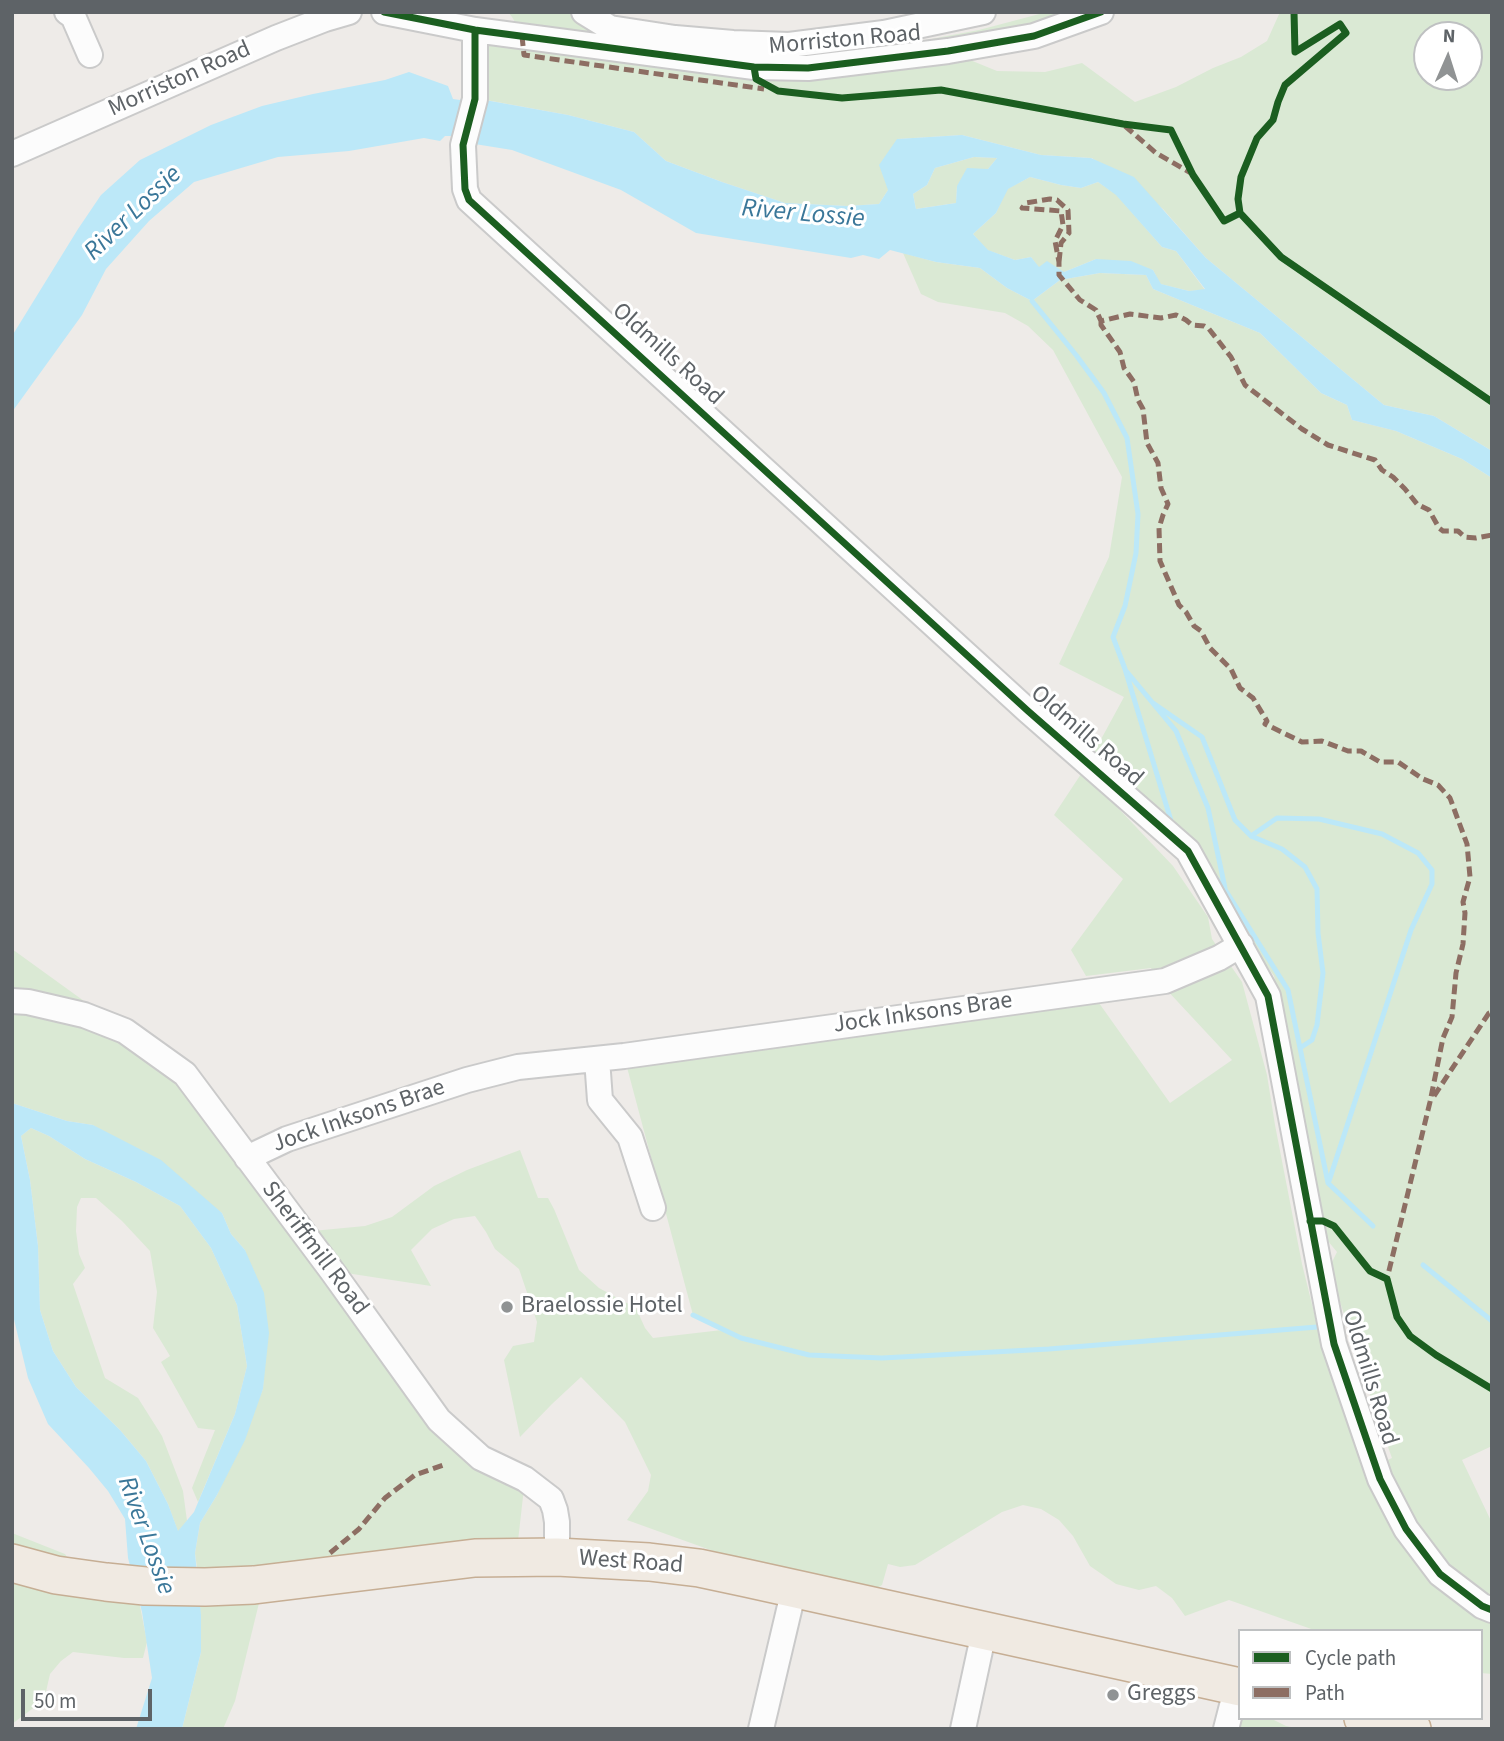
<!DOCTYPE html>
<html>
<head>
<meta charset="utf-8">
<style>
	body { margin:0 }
	#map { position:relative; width:1504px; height:1741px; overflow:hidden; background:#eeebe8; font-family:"Source Sans 3",sans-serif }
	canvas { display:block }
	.frame { position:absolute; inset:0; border:14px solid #5e6367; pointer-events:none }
	.legend { position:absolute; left:1238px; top:1629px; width:245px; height:91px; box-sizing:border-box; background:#fff; border:2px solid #bfc1c2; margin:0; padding:9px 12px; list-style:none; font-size:21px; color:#5e6367 }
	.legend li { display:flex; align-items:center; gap:14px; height:35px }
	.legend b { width:35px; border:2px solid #bfc1c2 }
	.north { position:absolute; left:1413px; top:21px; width:70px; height:70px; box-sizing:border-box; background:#fff; border:2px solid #bfc1c2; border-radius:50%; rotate:3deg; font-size:19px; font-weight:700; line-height:28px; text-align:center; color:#5e6367 }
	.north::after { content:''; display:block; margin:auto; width:24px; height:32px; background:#909394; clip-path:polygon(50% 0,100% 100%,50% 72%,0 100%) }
	.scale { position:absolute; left:21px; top:1689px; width:131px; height:32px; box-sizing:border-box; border:4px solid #5e6367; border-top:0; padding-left:9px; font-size:21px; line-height:24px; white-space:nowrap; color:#5e6367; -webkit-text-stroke:5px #fff; paint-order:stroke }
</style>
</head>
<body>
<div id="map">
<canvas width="1504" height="1741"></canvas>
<div class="frame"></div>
<ul class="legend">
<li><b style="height:9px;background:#1b5e20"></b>Cycle path</li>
<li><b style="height:9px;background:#8d6e63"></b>Path</li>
</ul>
<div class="north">N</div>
<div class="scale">50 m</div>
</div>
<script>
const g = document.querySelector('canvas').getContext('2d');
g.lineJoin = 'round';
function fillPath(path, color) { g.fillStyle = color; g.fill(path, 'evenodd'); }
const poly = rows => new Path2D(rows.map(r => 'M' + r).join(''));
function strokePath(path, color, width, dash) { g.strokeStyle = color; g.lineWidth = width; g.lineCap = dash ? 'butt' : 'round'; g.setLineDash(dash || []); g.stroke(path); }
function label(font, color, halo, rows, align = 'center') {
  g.font = font + ' "Source Sans 3",sans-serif'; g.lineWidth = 6; g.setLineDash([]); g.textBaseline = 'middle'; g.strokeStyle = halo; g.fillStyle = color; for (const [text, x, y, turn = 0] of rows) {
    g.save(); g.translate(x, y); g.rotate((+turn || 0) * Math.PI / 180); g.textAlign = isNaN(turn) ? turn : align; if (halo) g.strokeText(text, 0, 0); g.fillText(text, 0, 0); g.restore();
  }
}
fillPath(poly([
	[508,12,570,12,590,27,800,52,880,48,799,59,518,27,512,17],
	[1047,12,1075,12,980,38,899,45,979,30],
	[1280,12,1492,12,1492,451,1434,416,1384,405,1206,258,1163,209,1092,158,1041,155,962,135,898,139,888,190,879,204,847,206,785,203,722,182,666,161,634,132,568,115,486,100,475,30,754,67,948,51,997,71,1045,72,1082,63,1135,102,1176,87,1213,68,1241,57,1267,41],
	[1427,35,1469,35,1469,77,1427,77],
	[974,157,997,158,988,169,957,186,956,203,916,209,913,194,927,185,935,168],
	[1030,177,1061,185,1081,188,1098,182,1116,194,1162,247,1176,251,1205,290,1189,291,1160,284,1153,270,1096,259,1064,272,1039,268,1031,257,1015,260,987,250,973,234,996,213,1007,189],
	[903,253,936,262,980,268,1007,288,1032,301,1060,280,1100,273,1146,275,1153,289,1260,333,1321,393,1347,405,1352,420,1396,431,1462,459,1492,478,1492,1446,1462,1460,1492,1523,1492,1674,1481,1673,1481,1631,1317,1631,1229,1600,1185,1616,1172,1598,1156,1586,1139,1590,1116,1584,1090,1566,1073,1536,1059,1520,1041,1509,1023,1505,1002,1512,915,1565,900,1567,888,1564,882,1585,869,1593,766,1570,627,1520,648,1491,651,1475,625,1422,581,1377,552,1404,520,1437,504,1360,513,1346,534,1342,537,1322,519,1269,495,1249,486,1232,475,1216,454,1219,432,1229,411,1250,431,1286,333,1271,439,1420,525,1479,518,1541,275,1568,197,1568,195,1553,200,1523,217,1495,263,1389,264,1368,245,1250,231,1234,222,1213,93,1125,67,1121,12,1103,12,949,185,1074,302,1232,365,1226,392,1217,434,1186,467,1170,520,1150,538,1198,548,1198,554,1209,579,1270,599,1288,636,1308,645,1328,653,1338,722,1330,693,1315,624,1056,1060,995,1099,1003,1170,1103,1232,1060,1164,987,1151,968,1086,976,1071,950,1123,879,1054,815,1083,771,1173,866,1208,917,1212,939,1242,982,1267,1075,1275,1125,1302,1264,1328,1369,1367,1469,1392,1458,1380,1425,1329,1268,1337,1252,1318,1229,1288,1034,1274,976,1163,818,1093,754,1124,697,1059,664,1109,557,1122,477,1053,350,1028,326,1005,313,938,302,921,294],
	[31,1128,49,1136,85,1159,136,1182,180,1206,211,1248,237,1305,247,1366,235,1414,198,1502,192,1488,215,1430,198,1428,161,1362,170,1356,153,1328,157,1292,150,1251,122,1221,96,1198,81,1198,77,1207,76,1231,79,1254,85,1268,73,1284,105,1378,138,1398,162,1436,183,1491,187,1521,178,1532,168,1504,146,1461,120,1430,76,1387,53,1351,40,1310,38,1246,30,1180,21,1136],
	[12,1533,65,1554,71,1563,12,1552],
	[12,1582,139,1601,147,1642,143,1658,124,1658,73,1652,61,1661,50,1674,45,1696,36,1706,12,1724],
	[260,1599,235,1701,223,1729,182,1729,201,1652,200,1606],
	[1241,1718,1270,1718,1286,1726,1296,1728,1233,1729]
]), '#dae9d4');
fillPath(poly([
	[409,72,448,86,453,99,460,100,463,96,568,115,634,132,666,161,722,182,785,203,847,206,879,204,888,190,879,165,897,139,962,135,1041,155,1091,158,1134,177,1206,258,1384,405,1434,416,1492,451,1492,478,1462,459,1396,431,1352,420,1347,405,1321,393,1260,333,1153,289,1146,275,1100,273,1060,280,1032,301,1007,288,980,268,936,262,890,250,879,259,863,255,851,258,696,233,621,190,512,150,456,141,452,136,445,136,440,141,424,138,349,151,278,157,194,182,149,221,106,269,82,315,12,412,12,336,78,229,101,195,140,160,211,125,262,106,313,94,385,80],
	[974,157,997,158,988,169,967,168,957,186,956,203,916,209,913,194,927,185,935,168],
	[1030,177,1061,185,1081,188,1098,182,1116,195,1162,247,1176,251,1205,289,1189,291,1161,284,1153,270,1131,261,1096,259,1064,272,1047,261,1039,267,1031,257,1015,260,988,250,973,234,996,213,1008,189],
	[12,1103,67,1121,93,1125,161,1160,222,1213,231,1234,245,1250,264,1293,269,1333,263,1389,245,1440,217,1495,200,1523,195,1553,201,1615,201,1652,182,1729,136,1729,152,1678,142,1612,128,1558,125,1519,108,1491,89,1468,48,1424,28,1378,12,1311],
	[31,1128,49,1136,85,1159,136,1182,180,1206,211,1248,237,1305,247,1366,235,1414,194,1512,178,1531,168,1504,146,1461,120,1430,76,1387,53,1351,40,1310,38,1246,30,1180,21,1136]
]), '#bce8f8');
strokePath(poly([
	[1032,301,1076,355,1104,393,1127,438,1138,514,1136,553,1125,606,1113,637,1125,669,1172,824],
	[1127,672,1176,731,1208,808,1225,888],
	[1153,703,1202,737,1235,820,1251,836,1282,849,1305,867,1317,889,1318,933,1323,973,1317,1025,1312,1040,1300,1048],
	[1251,836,1277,818,1319,819,1382,834,1418,853,1432,870,1432,884,1411,930,1329,1181],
	[1216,878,1226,891,1288,990,1328,1183,1373,1226],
	[1423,1265,1492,1321],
	[693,1315,741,1338,809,1355,882,1358,1049,1349,1317,1327]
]), '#bce8f8', 5);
const minor = poly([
	[67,12,73,16,90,55],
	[384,12,475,30,754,67,808,68,948,51,1034,36,1101,12],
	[584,12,610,28,675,38,733,43,789,45,884,33,983,12],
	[475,30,475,99,463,145,465,189,469,200,1028,711,1188,851,1268,996,1334,1344,1380,1479,1406,1529,1440,1574,1482,1606,1492,1610],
	[12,154,276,38,325,19,349,12],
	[12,1001,28,1002,84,1015,125,1031,185,1074,332,1271,439,1420,481,1458,525,1479,551,1499,555,1510,557,1522,557,1557],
	[597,1059,600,1100,630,1137,653,1208],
	[247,1158,287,1139,467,1080,518,1067,624,1056,1165,981,1219,958,1241,945],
	[761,1729,794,1589],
	[963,1729,984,1632],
	[1226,1729,1237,1686]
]);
const highway = poly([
	[12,1563,56,1575,106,1582,145,1586,205,1587,254,1585,475,1558,557,1557,649,1562,699,1568,746,1578,1240,1687],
	[1363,1718,1412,1729]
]);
strokePath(minor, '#cacaca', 28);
strokePath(highway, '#c6ae94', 40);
strokePath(minor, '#fcfcfc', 24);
strokePath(highway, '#f0eae2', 37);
strokePath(poly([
	[522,36,524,55,764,89],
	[1125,126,1156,153,1191,173],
	[1059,262,1061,243,1069,233,1068,210,1057,200,1050,199,1026,203,1022,208,1061,211,1063,225,1055,241,1059,262,1059,275,1080,300,1096,310,1101,321,1130,314,1161,318,1176,315,1186,320,1192,325,1204,326,1209,329,1231,357,1245,385,1302,429,1328,445,1375,460,1382,470,1393,477,1405,489,1417,504,1429,510,1439,528,1443,531,1458,531,1465,537,1476,538,1492,535],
	[1101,321,1101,325,1120,352,1124,368,1134,382,1138,400,1143,409,1147,443,1158,463,1161,488,1168,504,1163,515,1159,528,1160,561,1179,605,1186,612,1194,626,1201,631,1210,648,1231,669,1240,688,1253,698,1267,721,1265,724,1302,742,1322,741,1348,751,1361,751,1380,762,1398,762,1423,779,1438,785,1450,798,1467,844,1470,877,1463,902,1465,913,1463,944,1456,973,1452,1017,1443,1038,1430,1102,1387,1279],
	[1434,1096,1489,1013,1492,1012],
	[330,1553,359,1529,385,1498,415,1475,446,1464]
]), '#8d6e63', 5, [10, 5]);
strokePath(poly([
	[384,12,475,30,754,67,808,68,948,51,1034,36,1101,12],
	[1294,12,1295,52,1340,24,1346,33,1285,85,1278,102,1273,120,1257,138,1241,177,1238,199,1240,213,1281,257,1492,402],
	[475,30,475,99,463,145,465,189,469,200,1028,711,1188,851,1268,996,1334,1344,1380,1479,1406,1529,1440,1574,1482,1606,1492,1610],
	[754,67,756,79,778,91,842,98,941,90,1123,124,1171,130,1193,175,1224,221,1240,213],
	[1310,1221,1323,1221,1334,1226,1370,1271,1387,1279,1397,1317,1410,1336,1436,1355,1492,1389]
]), '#1b5e20', 7);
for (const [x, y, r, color] of [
	[507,1307,7,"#909394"],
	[1113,1695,7,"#909394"]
]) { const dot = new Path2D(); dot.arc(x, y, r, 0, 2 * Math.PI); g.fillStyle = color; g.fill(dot); strokePath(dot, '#fff', 2.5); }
label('24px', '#5e6367', '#fff', [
	["Morriston Road",845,41,-5],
	["Morriston Road",180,80,-24],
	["Oldmills Road",667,355,42],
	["Oldmills Road",1086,737,41],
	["Jock Inksons Brae",923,1014,-8],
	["Jock Inksons Brae",359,1117,-19],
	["Sheriffmill Road",314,1249,53],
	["Oldmills Road",1369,1378,73],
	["West Road",631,1563,4]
]);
label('24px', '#5e6367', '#fff', [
	["Braelossie Hotel",521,1307],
	["Greggs",1127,1695]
], 'left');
label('italic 26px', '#3a7799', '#fff', [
	["River Lossie",134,214,-44],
	["River Lossie",803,215,5],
	["River Lossie",145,1536,70]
]);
</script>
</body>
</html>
